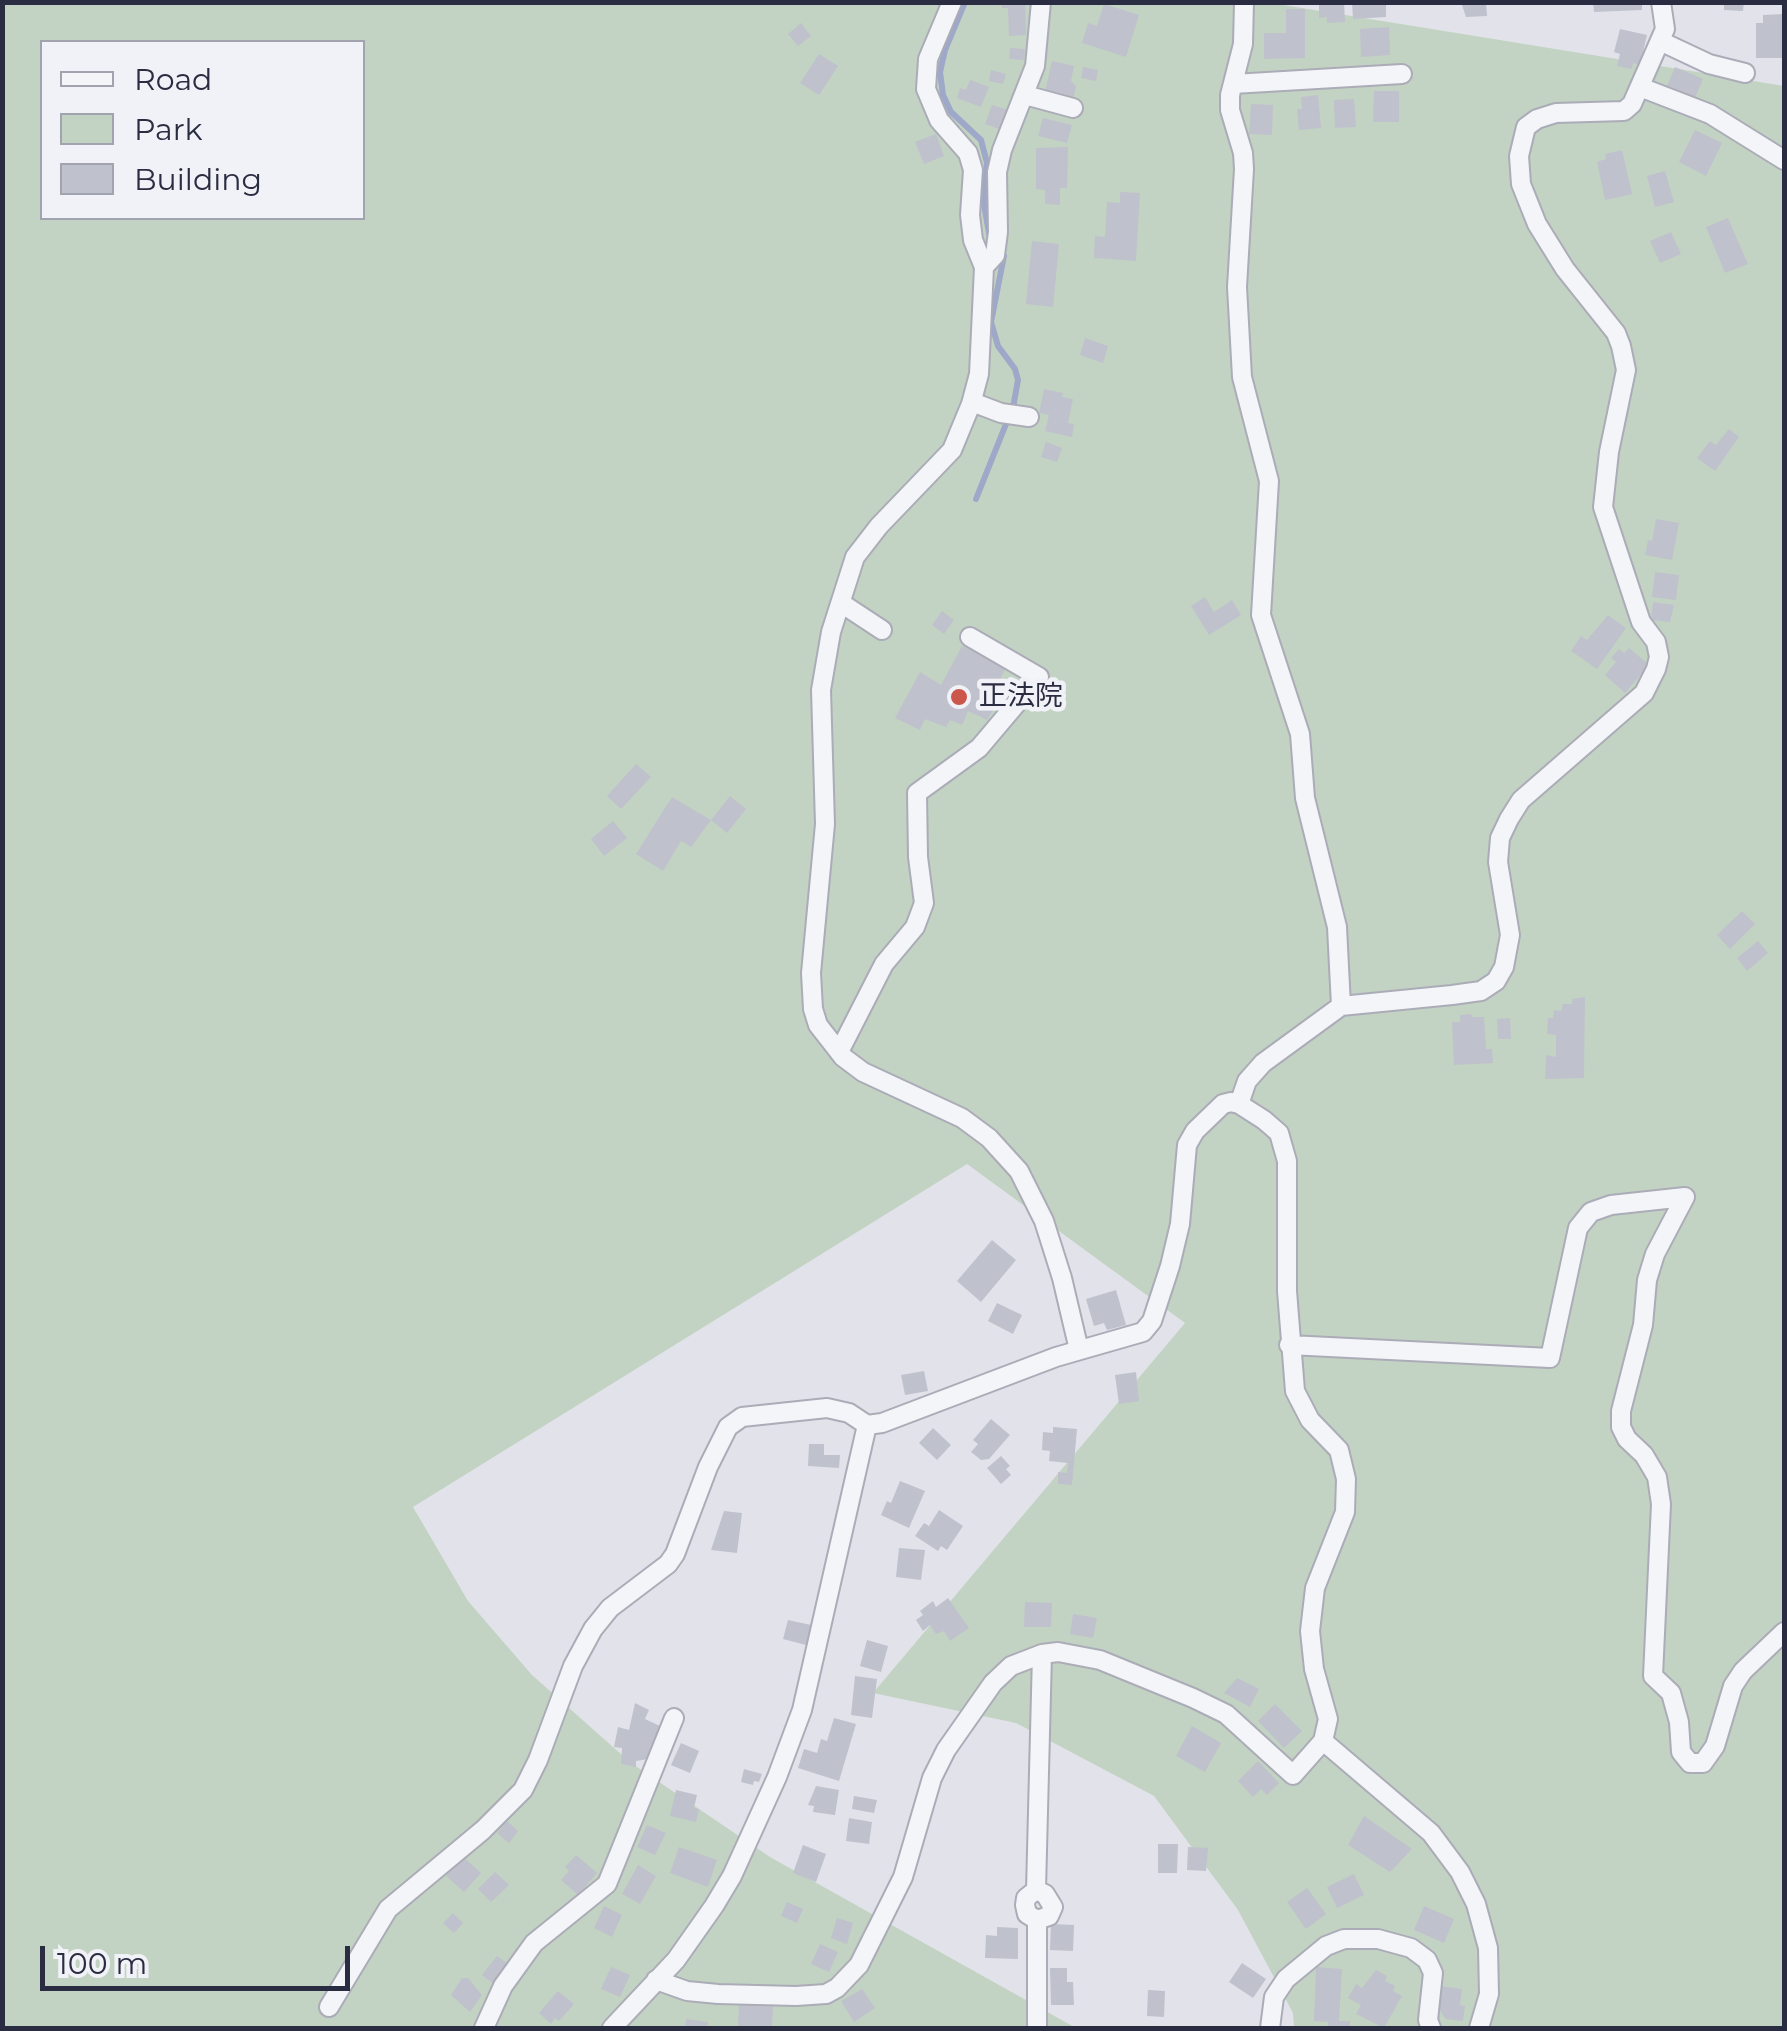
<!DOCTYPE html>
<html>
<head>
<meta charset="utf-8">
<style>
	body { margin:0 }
	#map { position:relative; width:1787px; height:2031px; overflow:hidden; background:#e2e3ea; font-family:Montserrat,sans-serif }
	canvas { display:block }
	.frame { position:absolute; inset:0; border:5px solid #2a2d41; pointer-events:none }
	.legend { position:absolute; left:40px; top:40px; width:325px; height:180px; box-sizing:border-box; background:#f1f2f7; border:2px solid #a1a3ae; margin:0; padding:12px 18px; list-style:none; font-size:30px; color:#2a2d41 }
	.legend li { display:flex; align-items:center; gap:20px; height:50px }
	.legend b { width:50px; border:2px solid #a1a3ae }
	.scale { position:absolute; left:40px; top:1946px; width:310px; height:45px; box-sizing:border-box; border:5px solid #2a2d41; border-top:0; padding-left:12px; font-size:30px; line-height:35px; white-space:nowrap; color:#2a2d41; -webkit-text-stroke:8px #f1f2f7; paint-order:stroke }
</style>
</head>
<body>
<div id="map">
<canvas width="1787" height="2031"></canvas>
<div class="frame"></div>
<ul class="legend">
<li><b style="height:12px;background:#f4f5f8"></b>Road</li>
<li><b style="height:28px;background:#c3d3c3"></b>Park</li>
<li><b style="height:28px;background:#bfc1cc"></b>Building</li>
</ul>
<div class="scale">100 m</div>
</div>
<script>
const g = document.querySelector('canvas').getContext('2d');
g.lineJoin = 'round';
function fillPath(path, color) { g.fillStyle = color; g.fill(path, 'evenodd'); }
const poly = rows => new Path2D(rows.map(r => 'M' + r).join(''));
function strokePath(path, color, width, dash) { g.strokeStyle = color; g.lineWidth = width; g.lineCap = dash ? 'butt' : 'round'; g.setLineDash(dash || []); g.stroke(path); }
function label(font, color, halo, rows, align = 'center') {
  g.font = font + ' Montserrat,"Noto Sans JP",sans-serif'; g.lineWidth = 9; g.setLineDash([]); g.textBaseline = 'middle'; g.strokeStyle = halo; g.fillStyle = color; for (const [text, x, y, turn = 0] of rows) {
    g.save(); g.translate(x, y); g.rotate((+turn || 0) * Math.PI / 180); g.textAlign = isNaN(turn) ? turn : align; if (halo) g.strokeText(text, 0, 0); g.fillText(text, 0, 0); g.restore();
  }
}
fillPath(poly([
	[1265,2,1784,86,1784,2028,1294,2028,1293,2013,1238,1910,1154,1796,1016,1723,873,1693,1185,1323,967,1164,413,1507,468,1601,532,1675,631,1763,770,1857,1076,2028,3,2028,3,3],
	[42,42,362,42,362,218,42,218]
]), '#c3d3c3');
strokePath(poly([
	[965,2,945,50,940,72,943,95,951,112,981,140,987,163,984,204,990,239],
	[1001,249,1004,256,991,322,998,346,1015,369,1018,380,1013,408],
	[976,499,1006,424]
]), '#9ea8c9', 6);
fillPath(poly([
	[1002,2,1025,2,1026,35,1009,36,1008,8,1002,8],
	[1319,2,1344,2,1345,22,1327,23,1327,17,1319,18],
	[1352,2,1386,2,1386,17,1353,19],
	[1461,2,1486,2,1487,16,1466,17],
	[1593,2,1642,2,1642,10,1594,12],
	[1724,2,1744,2,1743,11,1724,10],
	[1104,4,1139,15,1126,57,1082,43,1088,23,1097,26],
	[1286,9,1305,9,1305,58,1264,59,1264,33,1286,33],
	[1784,14,1784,58,1756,58,1756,23,1763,23,1763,15],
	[801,23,811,36,798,46,788,34],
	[1389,27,1390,55,1361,57,1360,29],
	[1620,29,1647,35,1640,65,1633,63,1632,69,1617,66,1620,54,1614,52],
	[1010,48,1025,49,1024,60,1009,59],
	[819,54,838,66,819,95,800,83],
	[1052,61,1074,66,1071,81,1076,86,1073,99,1045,92],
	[1083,67,1098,70,1096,81,1081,78],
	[1675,67,1703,79,1695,98,1667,86],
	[991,70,1006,74,1003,84,989,81],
	[970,80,989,87,981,107,957,98,960,88,966,90],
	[1374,91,1399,91,1399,122,1373,122],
	[1318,95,1321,128,1299,130,1297,109,1302,109,1301,97],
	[1354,99,1356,127,1335,128,1334,100],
	[1251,104,1273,105,1272,135,1249,134],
	[992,105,1008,110,1002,130,985,124],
	[1043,118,1072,125,1067,143,1038,136],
	[1695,130,1722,143,1706,176,1679,162],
	[936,134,944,156,924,164,915,142],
	[1068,147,1067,188,1060,188,1060,205,1045,204,1045,190,1036,189,1036,148],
	[1622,150,1632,194,1605,200,1597,162,1606,159,1605,154],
	[1665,171,1674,202,1655,207,1647,176],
	[1120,192,1140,193,1136,261,1094,258,1095,236,1105,237,1107,202,1120,203],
	[1728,218,1748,264,1725,273,1706,227],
	[1671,232,1681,254,1660,263,1650,241],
	[1032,241,1059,244,1053,307,1026,304],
	[1085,338,1108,346,1103,363,1080,355],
	[1044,389,1063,393,1062,397,1073,399,1068,423,1074,424,1072,437,1045,431,1049,415,1039,413],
	[1729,429,1739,437,1715,471,1697,458,1710,441,1716,445],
	[1046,442,1062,448,1057,462,1041,457],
	[1656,519,1679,523,1672,560,1645,555,1648,540,1652,541],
	[1655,572,1679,575,1676,600,1652,597],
	[1205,597,1214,612,1232,600,1241,615,1209,635,1191,606],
	[1653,602,1674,605,1670,622,1651,620],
	[942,611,954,620,944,634,932,625],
	[1608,615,1626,628,1597,669,1571,651,1581,636,1587,640],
	[962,646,1006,667,1000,680,1017,687,1004,711,995,707,987,720,968,711,962,725,950,720,946,727,925,719,920,730,895,718,920,672,941,685],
	[1629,648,1649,665,1625,693,1605,675,1616,662,1611,658,1619,649,1624,653],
	[636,764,651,777,621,809,607,796],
	[730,796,746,809,727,833,711,820,691,847,681,841,663,871,636,854,672,797,711,820],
	[613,821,627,838,604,856,591,839],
	[1742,911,1755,924,1730,949,1717,935],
	[1758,941,1768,953,1747,971,1737,958],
	[1585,997,1584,1078,1545,1079,1546,1055,1556,1057,1556,1035,1547,1034,1548,1018,1553,1018,1554,1010,1561,1011,1563,1004,1572,1004,1572,999],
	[1471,1014,1472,1017,1484,1017,1486,1049,1492,1049,1493,1063,1454,1065,1452,1022,1460,1022,1460,1015],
	[1510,1018,1511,1039,1498,1039,1497,1019],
	[992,1240,1016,1260,981,1302,957,1281],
	[1116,1290,1126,1325,1107,1330,1104,1323,1094,1326,1086,1299],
	[997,1303,1022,1315,1013,1334,988,1321],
	[924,1371,928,1391,905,1395,901,1375],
	[1136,1372,1139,1401,1119,1404,1115,1375],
	[991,1419,1010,1435,989,1459,981,1460,971,1452,978,1444,973,1440],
	[1053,1427,1077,1429,1072,1485,1058,1484,1058,1472,1067,1473,1068,1463,1049,1461,1050,1451,1042,1450,1043,1432,1053,1433],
	[933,1428,951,1445,937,1460,919,1443],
	[809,1444,824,1444,824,1455,840,1455,839,1468,808,1466],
	[1001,1456,1010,1466,1006,1469,1011,1475,1001,1484,987,1468],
	[900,1481,925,1491,909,1528,881,1515,887,1501,891,1503],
	[939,1510,963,1526,947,1550,941,1546,938,1551,915,1536,924,1523,929,1526],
	[724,1511,742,1513,737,1553,711,1550],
	[899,1548,925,1550,921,1580,896,1577],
	[948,1598,969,1628,950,1641,944,1631,936,1634,930,1625,923,1631,916,1620,923,1615,920,1611,933,1601,936,1607],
	[1025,1602,1052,1603,1051,1627,1024,1627],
	[1073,1614,1097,1618,1093,1638,1070,1634],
	[788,1620,811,1625,806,1645,783,1639],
	[867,1640,888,1646,881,1672,860,1666],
	[855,1676,877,1679,872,1718,851,1715],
	[1237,1678,1259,1689,1250,1707,1224,1693],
	[635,1703,649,1710,645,1719,660,1726,661,1731,648,1759,636,1761,636,1767,621,1764,622,1748,614,1747,618,1727,629,1730],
	[1275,1704,1302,1731,1284,1748,1258,1721],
	[834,1718,856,1724,839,1781,798,1768,804,1749,817,1753,821,1739,827,1741],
	[1192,1726,1221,1743,1205,1772,1176,1756],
	[681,1743,699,1751,690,1773,671,1765],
	[1258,1761,1279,1783,1267,1795,1261,1789,1253,1797,1238,1781],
	[744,1769,762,1774,759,1782,754,1781,753,1785,741,1782],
	[816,1786,839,1790,835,1815,813,1812,814,1806,808,1805],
	[676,1790,697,1795,694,1808,699,1809,696,1822,670,1816],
	[854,1796,877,1800,874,1813,852,1809],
	[1364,1816,1412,1849,1390,1872,1348,1845],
	[849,1818,872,1822,869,1844,846,1841],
	[507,1821,518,1831,509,1843,497,1833],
	[647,1825,666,1833,655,1855,637,1847],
	[1158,1844,1178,1844,1177,1873,1158,1873],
	[803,1845,826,1854,816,1882,793,1873],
	[679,1847,717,1860,708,1887,670,1873],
	[1188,1847,1208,1848,1206,1871,1187,1870],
	[576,1855,597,1873,578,1895,561,1880,569,1871,565,1867],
	[463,1857,481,1873,464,1892,446,1876],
	[638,1865,656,1876,640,1904,622,1894],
	[495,1872,509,1885,491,1902,478,1889],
	[1354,1874,1364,1895,1337,1908,1327,1887],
	[1307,1888,1326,1914,1306,1929,1287,1902],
	[787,1902,803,1909,797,1923,781,1916],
	[604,1906,622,1915,612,1937,594,1928],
	[1424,1906,1454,1919,1444,1943,1414,1930],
	[453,1913,463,1923,454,1933,443,1923],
	[837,1918,853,1923,847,1944,831,1938],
	[1051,1924,1074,1925,1073,1951,1050,1950],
	[997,1927,1018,1928,1018,1959,985,1958,986,1935,997,1936],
	[820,1944,838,1952,829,1972,811,1964],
	[497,1956,511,1966,496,1986,482,1975],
	[1242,1963,1266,1979,1253,1998,1229,1982],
	[611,1967,630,1975,620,1997,601,1989],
	[1316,1967,1342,1969,1339,2021,1350,2021,1350,2028,1328,2028,1328,2022,1314,2021],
	[1050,1968,1067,1968,1067,1982,1073,1982,1074,2005,1051,2005],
	[1376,1970,1387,1976,1385,1981,1395,1986,1393,1991,1402,1996,1384,2028,1356,2014,1361,2005,1348,1998,1356,1984,1362,1988],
	[462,1978,468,1978,482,1995,470,2012,451,1995],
	[1441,1986,1462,1989,1460,2005,1465,2006,1463,2021,1446,2019,1438,2008],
	[862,1989,875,2008,854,2022,841,2001],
	[1148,1990,1165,1991,1164,2017,1147,2016],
	[558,1991,574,2004,559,2021,555,2018,551,2024,539,2013],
	[739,2002,773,2004,772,2028,738,2028],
	[686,2019,708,2022,707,2028,685,2028]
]), '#bfc1cc');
const minor = poly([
	[952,2,928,59,926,89,939,120,968,153,973,170,970,215,973,240,984,267,979,374,971,404,952,450,879,526,855,557,831,632,821,690,825,824,811,973,813,1009,818,1025,843,1057,863,1072,962,1118,989,1138,1019,1171,1044,1221,1062,1278,1079,1350],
	[1244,2,1243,44,1230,95,1230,110,1243,153,1244,169,1237,287,1242,377,1269,481,1261,615,1300,734,1305,798,1337,927,1341,1006],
	[1660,41,1709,64,1745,73],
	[1233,84,1402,74],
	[1640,87,1710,114,1784,160],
	[1025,95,1073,108],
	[984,267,995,255,998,232,997,172,1002,150,1035,66,1041,2],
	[972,402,1001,413,1029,417],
	[841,603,882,630],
	[839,1052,884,964,915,927,924,903,918,857,917,793,979,748,1039,677,970,637],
	[1239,1104,1247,1081,1263,1063,1341,1006,1452,995,1481,991,1496,981,1504,967,1510,935,1498,862,1500,838,1509,819,1521,800,1644,693,1656,669,1659,657,1656,642,1641,622,1603,507,1609,452,1626,370,1621,346,1616,333,1565,269,1537,224,1521,184,1519,156,1526,127,1537,119,1556,113,1624,111,1632,104,1665,29,1661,2],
	[1289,1345,1550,1358,1578,1228,1591,1212,1611,1205,1685,1197,1655,1254,1647,1280,1643,1325,1621,1411,1621,1427,1627,1439,1644,1455,1657,1477,1661,1504,1653,1676,1671,1693,1679,1722,1681,1752,1690,1763,1703,1763,1715,1746,1733,1686,1743,1671,1784,1632],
	[1323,1741,1431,1833,1460,1872,1476,1904,1488,1948,1489,1994,1479,2028],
	[1036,1890,1045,1894,1053,1907,1049,1916,1037,1920],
	[329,2007,388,1909,483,1830,523,1790,538,1760,573,1666,593,1629,610,1608,668,1564,675,1554,708,1467,728,1427,742,1417,827,1408,849,1413,867,1425,882,1423,1056,1357,1143,1332,1152,1321,1170,1266,1180,1224,1187,1145,1195,1131,1223,1104,1231,1102,1239,1104,1264,1120,1279,1133,1287,1161,1287,1291,1295,1391,1310,1420,1339,1450,1346,1479,1345,1512,1315,1588,1310,1631,1314,1669,1328,1719,1323,1741,1293,1775,1226,1714,1193,1698,1100,1660,1058,1652,1042,1654,1011,1666,993,1683,946,1750,932,1778,903,1877,859,1965,837,1988,826,1994,796,1996,718,1994,687,1991,656,1980],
	[484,2028,503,1986,534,1943,607,1884,674,1718],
	[612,2028,676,1960,714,1906,732,1876,777,1777,802,1710,867,1425],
	[1037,2028,1037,1920,1027,1914,1025,1905,1026,1898,1036,1890,1042,1654],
	[1270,2028,1274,1997,1286,1979,1326,1946,1344,1939,1378,1939,1411,1948,1427,1960,1433,1973,1428,2020,1431,2028]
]);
strokePath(minor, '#abacb7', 22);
strokePath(minor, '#f4f5f8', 18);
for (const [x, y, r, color] of [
	[959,697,10,"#cb564a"]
]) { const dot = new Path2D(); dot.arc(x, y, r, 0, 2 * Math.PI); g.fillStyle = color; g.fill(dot); strokePath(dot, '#f1f2f7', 4); }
label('28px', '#2a2d41', '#f1f2f7', [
	["正法院",979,697]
], 'left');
</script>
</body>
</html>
